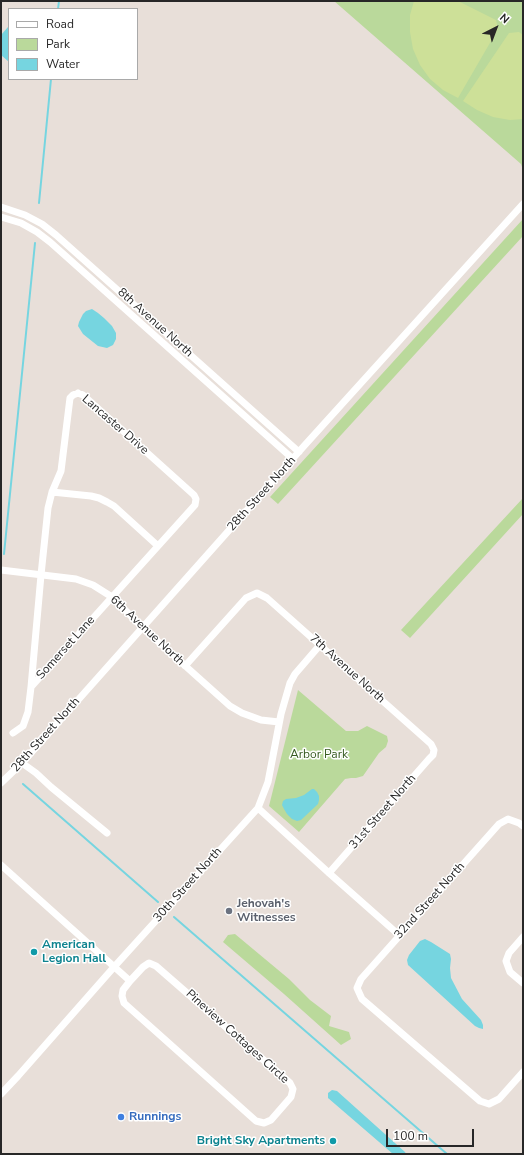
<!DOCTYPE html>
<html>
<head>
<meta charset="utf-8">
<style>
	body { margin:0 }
	#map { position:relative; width:524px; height:1155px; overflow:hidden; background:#e8dfd9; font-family:"Nunito Sans",sans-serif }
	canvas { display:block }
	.frame { position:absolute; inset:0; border:2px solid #272727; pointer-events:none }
	.legend { position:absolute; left:8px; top:8px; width:130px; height:72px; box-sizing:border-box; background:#fff; border:1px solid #a9a9a9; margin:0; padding:5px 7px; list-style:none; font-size:12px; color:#272727 }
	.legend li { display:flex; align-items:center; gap:8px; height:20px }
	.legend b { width:20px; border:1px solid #a9a9a9 }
	.north { position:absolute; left:476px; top:8px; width:40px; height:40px; -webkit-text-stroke:3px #fff; paint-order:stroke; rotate:42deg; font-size:11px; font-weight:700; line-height:16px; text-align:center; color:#272727 }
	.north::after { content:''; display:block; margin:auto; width:14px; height:18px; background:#272727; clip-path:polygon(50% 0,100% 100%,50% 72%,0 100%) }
	.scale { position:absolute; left:386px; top:1129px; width:88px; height:18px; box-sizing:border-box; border:2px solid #272727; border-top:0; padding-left:5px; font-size:12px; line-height:14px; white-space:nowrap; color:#272727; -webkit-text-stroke:3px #fff; paint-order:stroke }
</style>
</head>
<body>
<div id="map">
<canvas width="524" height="1155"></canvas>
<div class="frame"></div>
<ul class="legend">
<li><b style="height:5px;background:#fff"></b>Road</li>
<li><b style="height:11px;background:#bad99b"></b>Park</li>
<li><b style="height:11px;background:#76d5e0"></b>Water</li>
</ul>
<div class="north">N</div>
<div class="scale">100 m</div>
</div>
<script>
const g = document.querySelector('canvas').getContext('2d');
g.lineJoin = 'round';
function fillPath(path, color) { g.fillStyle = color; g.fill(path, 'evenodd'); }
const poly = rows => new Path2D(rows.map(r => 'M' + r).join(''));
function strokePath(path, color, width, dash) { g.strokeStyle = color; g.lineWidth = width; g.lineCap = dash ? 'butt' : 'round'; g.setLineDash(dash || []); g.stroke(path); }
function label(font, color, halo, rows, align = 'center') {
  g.font = font + ' "Nunito Sans",sans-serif'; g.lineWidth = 3; g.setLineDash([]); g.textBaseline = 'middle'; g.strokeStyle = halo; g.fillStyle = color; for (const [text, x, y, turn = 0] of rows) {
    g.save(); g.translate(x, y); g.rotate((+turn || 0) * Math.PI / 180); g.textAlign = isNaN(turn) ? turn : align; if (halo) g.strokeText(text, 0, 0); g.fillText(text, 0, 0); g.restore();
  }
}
fillPath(poly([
	[334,1,523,1,523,170,521,164],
	[523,219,523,236,278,504,270,497],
	[523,498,523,514,410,638,401,630],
	[298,690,346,731,358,731,367,726,387,736,388,741,386,747,379,753,363,776,356,778,351,778,345,779,299,832,269,806],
	[235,934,289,979,310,1000,331,1016,329,1026,349,1032,351,1039,341,1045,284,994,223,942,228,935]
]), '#bad99b');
fillPath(poly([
	[414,1,458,1,496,20,498,29,458,98,443,90,430,79,420,65,413,49,410,32,410,15],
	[519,32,523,35,523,119,510,120,493,117,477,110,463,101,509,33]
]), '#cde098');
fillPath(poly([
	[8,27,9,27,9,62,1,55,1,35],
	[92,309,98,313,104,318,112,326,116,333,116,339,113,345,107,348,98,346,83,334,78,326,79,322,83,314,86,311],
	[312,789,314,789,317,792,319,796,319,800,318,804,301,820,297,821,292,819,287,814,284,809,282,805,283,801,286,799,296,798,304,795],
	[425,939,431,942,450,954,451,959,450,968,451,978,462,999,481,1020,483,1025,483,1029,479,1028,475,1026,408,965,407,960,409,955,420,941],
	[332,1090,337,1091,405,1152,406,1154,393,1154,328,1098,328,1093]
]), '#76d5e0');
strokePath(poly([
	[58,9,59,1],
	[39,203,51,79],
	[4,554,35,243],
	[23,784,158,902],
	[174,917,447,1154]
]), '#76d5e0', 2);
strokePath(poly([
	[1,207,25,215,42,224,56,235,299,452],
	[1,217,21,223,37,232,50,242,293,459],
	[78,393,83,395,194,495,196,499,195,505,31,687,41,575,48,508,52,492,61,471,70,398,73,395,78,393],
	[52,492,91,496,99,498,107,502,114,506,158,546],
	[1,570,76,579,93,585,112,597,143,628,230,706,242,713,261,720,279,722],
	[185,666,246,598,257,593,267,598,431,744,434,750,433,755,429,759,329,873],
	[13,733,23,726,28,712,31,687],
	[22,763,36,773,51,787,107,833],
	[1,783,22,763,304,446,523,204],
	[258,808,329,873,399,935],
	[523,826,519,823,508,819,499,824,361,979,357,988,362,999,480,1101,489,1104,499,1099,523,1072],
	[1,865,130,981,123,990,122,996,124,1003,256,1121,264,1123,271,1120,291,1097,293,1089,290,1083,156,966,149,963,143,967,130,981],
	[523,937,509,953,506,961,510,972,523,983],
	[1,1094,18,1076,114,967,258,808,268,782,281,714,290,683,295,674,320,645]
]), '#fff', 7);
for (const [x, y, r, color] of [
	[229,911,4,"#6b7280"],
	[34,952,4,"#0f9aa8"],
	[121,1117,4,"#3f7fe0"],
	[333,1141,4,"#0f9aa8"]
]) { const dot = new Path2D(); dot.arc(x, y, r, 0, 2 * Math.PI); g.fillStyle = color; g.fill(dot); strokePath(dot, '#fff', 1.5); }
label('12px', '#272727', '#fff', [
	["8th Avenue North",155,323,42],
	["Lancaster Drive",115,425,41],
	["28th Street North",262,494,-48],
	["6th Avenue North",147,631,43],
	["Somerset Lane",66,648,-48],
	["7th Avenue North",347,669,42],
	["28th Street North",46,735,-48],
	["31st Street North",383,812,-49],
	["30th Street North",188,885,-48],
	["32nd Street North",430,901,-48],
	["Pineview Cottages Circle",237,1037,42]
]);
label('12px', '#365a20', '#fff', [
	["Arbor Park",319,755]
]);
label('bold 12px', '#5b616d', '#fff', [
	["Jehovah's",237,904],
	["Witnesses",237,918]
], 'left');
label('bold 12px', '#0d838f', '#fff', [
	["American",42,945],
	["Legion Hall",42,959],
	["Bright Sky Apartments",325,1141,"right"]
], 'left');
label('bold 12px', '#366cbe', '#fff', [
	["Runnings",129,1117]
], 'left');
</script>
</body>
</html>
